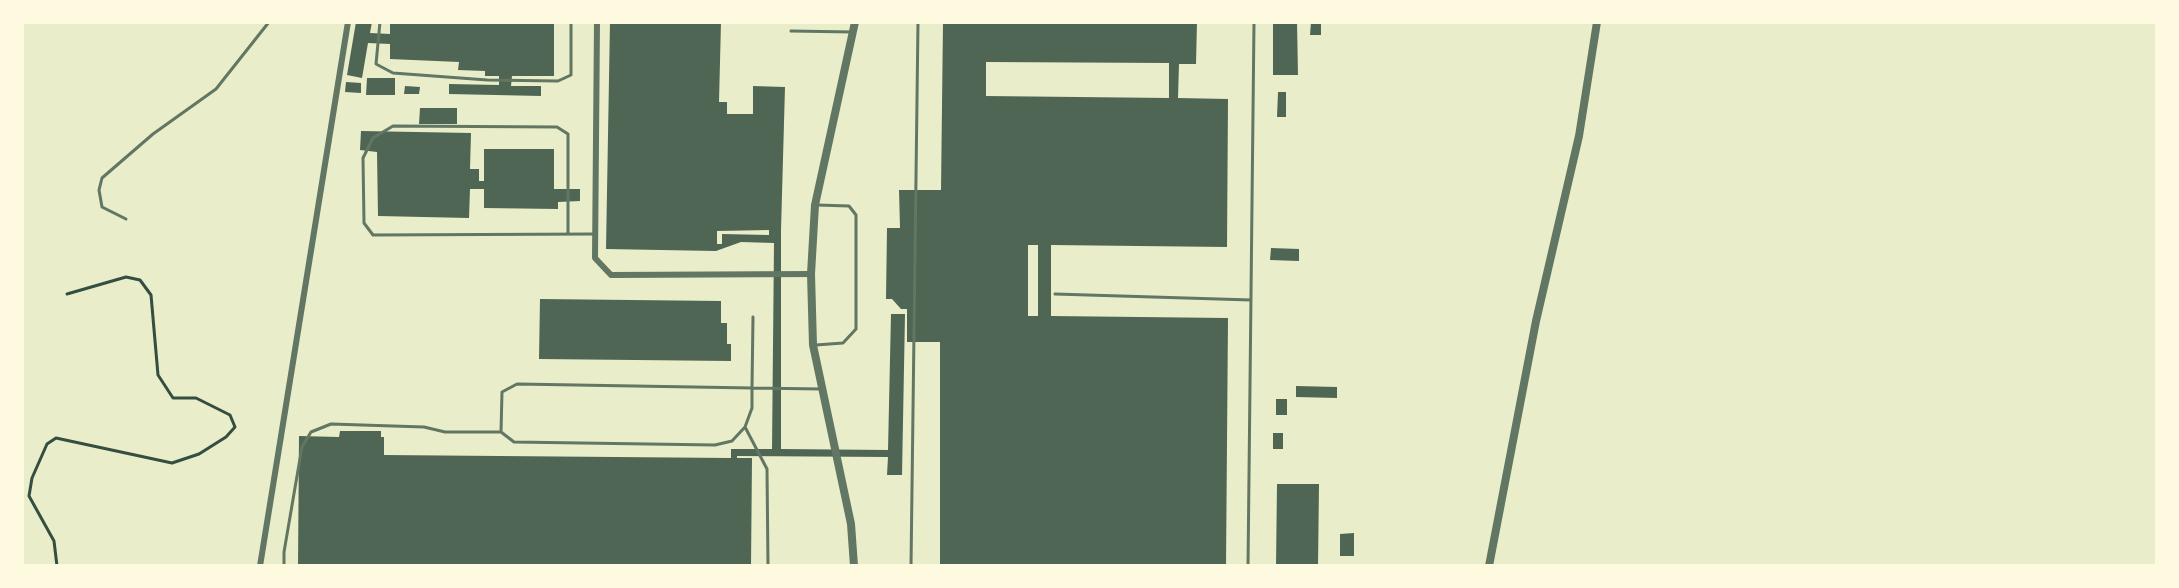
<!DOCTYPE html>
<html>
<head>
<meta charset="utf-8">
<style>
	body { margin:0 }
	#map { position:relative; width:2179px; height:588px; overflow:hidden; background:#e9edc9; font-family:"IBM Plex Sans",sans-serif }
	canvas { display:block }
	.frame { position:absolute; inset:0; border:24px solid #fefae0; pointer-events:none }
</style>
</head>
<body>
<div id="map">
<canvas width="2179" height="588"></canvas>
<div class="frame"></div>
</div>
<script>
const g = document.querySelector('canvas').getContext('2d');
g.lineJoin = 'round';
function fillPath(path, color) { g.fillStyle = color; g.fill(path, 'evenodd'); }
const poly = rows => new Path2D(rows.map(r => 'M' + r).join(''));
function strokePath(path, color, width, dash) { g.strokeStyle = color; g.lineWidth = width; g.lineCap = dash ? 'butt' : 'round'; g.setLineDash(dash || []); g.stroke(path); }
fillPath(poly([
	[356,22,372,22,370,33,390,34,390,22,554,22,554,76,512,76,511,86,541,86,541,96,449,94,449,84,499,85,499,76,485,76,485,71,458,70,459,62,390,59,390,44,368,43,362,78,347,75],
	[610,22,721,22,719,102,727,102,727,114,753,114,753,86,785,87,781,230,781,449,888,450,891,314,905,314,902,475,887,475,888,457,737,456,737,458,752,458,751,566,298,566,299,436,339,437,340,431,381,431,381,437,384,437,384,455,731,458,731,449,772,449,774,243,741,242,716,251,606,249],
	[769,230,769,235,722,234,722,244,717,244,717,231],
	[943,22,1197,22,1196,64,1179,64,1178,98,1228,99,1227,247,1051,245,1051,316,1228,318,1226,566,940,566,940,342,907,342,907,309,901,309,892,299,886,299,887,228,900,228,899,190,941,190],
	[986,62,1169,63,1169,98,986,96],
	[1028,245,1038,245,1038,316,1028,316],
	[1273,22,1297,22,1298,75,1273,75],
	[1311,22,1321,22,1321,35,1310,35],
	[367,78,395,78,395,95,366,95],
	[346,82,361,83,361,93,345,92],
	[405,86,420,87,419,94,404,94],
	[1278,92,1286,92,1286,117,1277,117],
	[420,108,457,108,457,124,419,124],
	[361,131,471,133,470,169,479,169,479,181,484,181,484,149,554,149,554,189,580,189,580,201,558,202,558,209,484,208,484,189,470,189,469,218,378,216,377,152,360,150],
	[1271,248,1299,249,1299,261,1270,260],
	[540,299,721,301,721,323,727,323,727,344,731,344,731,361,539,359],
	[1296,386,1337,387,1337,398,1296,397],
	[1276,399,1287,399,1287,415,1276,415],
	[1273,433,1283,433,1283,449,1273,449],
	[1277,484,1319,484,1318,566,1276,566],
	[1354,533,1354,556,1340,556,1340,534]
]), '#4f6655');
strokePath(poly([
	[57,566,54,541,29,496,32,478,47,444,56,438,172,463,199,454,226,437,235,427,230,415,196,398,173,398,158,375,151,295,140,280,126,277,67,294]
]), '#344e41', 3);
strokePath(poly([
	[380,22,376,64,393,73,487,80,558,81,571,75,571,22],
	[791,31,853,32],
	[126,219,102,207,99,190,102,178,153,134,216,89,269,22],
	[568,234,568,134,557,127,393,126,373,138,363,158,364,223,373,235,594,234],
	[1055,294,1251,300],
	[753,317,752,388,752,408,745,427,732,441,715,445,514,442,501,432,502,392,517,384,752,388,821,389],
	[816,345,843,343,856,329,856,215,849,206,817,205],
	[745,427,767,469,768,566],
	[284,566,284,552,302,447,311,432,331,424,424,427,445,432,501,432],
	[911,566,918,22],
	[1248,566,1254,22]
]), '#617663', 3);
strokePath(poly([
	[597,22,595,258,611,275,811,274],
	[260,566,348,22]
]), '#617663', 6);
strokePath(poly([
	[854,566,851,524,813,345,811,274,815,205,855,22],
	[1489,566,1536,321,1579,136,1597,22]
]), '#617663', 8);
</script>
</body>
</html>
